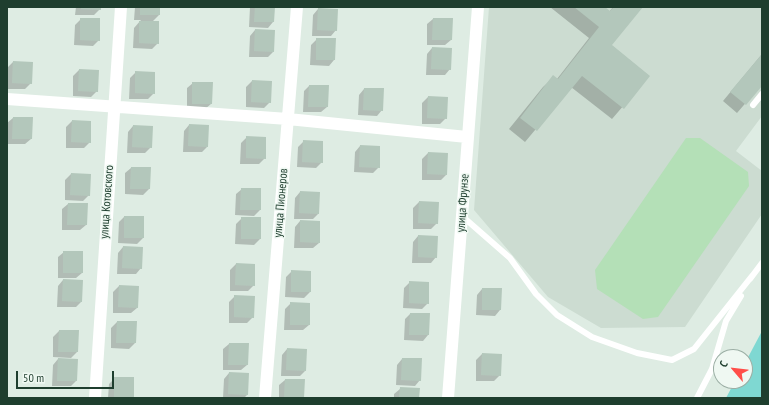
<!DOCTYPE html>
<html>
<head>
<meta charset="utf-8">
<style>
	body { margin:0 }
	#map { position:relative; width:769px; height:405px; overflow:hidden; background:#deece3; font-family:"PT Sans Narrow",sans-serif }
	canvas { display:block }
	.frame { position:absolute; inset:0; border:8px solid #1e3e2e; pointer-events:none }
	.north { position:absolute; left:713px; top:349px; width:40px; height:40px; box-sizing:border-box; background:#eff8f2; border:1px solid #9baea4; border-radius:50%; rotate:298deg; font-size:11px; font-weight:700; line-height:16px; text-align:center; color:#1e3e2e }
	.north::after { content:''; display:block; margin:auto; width:14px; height:18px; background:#ff4e49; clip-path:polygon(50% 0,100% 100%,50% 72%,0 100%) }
	.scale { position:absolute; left:16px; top:371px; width:98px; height:18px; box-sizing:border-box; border:2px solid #1e3e2e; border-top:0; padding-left:5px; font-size:12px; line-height:14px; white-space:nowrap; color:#1e3e2e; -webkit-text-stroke:3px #eff8f2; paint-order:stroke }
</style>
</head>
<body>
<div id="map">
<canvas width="769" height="405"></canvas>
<div class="frame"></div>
<div class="north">С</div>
<div class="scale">50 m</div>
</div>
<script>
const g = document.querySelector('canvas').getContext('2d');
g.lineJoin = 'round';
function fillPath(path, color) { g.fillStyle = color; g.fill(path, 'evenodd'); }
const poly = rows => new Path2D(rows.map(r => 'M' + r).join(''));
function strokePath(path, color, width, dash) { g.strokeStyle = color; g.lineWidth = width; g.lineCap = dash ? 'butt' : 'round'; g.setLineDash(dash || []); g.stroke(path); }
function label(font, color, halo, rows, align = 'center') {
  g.font = font + ' "PT Sans Narrow",sans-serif'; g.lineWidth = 3; g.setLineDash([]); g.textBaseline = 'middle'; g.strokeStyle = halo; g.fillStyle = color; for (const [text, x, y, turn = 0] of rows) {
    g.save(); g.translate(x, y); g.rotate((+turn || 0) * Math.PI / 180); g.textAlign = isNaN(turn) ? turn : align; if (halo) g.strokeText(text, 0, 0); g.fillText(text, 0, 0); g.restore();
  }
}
fillPath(poly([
	[489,7,762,7,762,116,736,151,762,171,762,214,685,327,601,328,548,297,474,210]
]), '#ccdcd1');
fillPath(poly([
	[686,138,700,138,748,172,749,186,658,317,643,319,597,289,595,270]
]), '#b4e0b7');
fillPath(poly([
	[762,331,762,398,726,398,735,381,745,381,745,363]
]), '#7fd8d2');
fillPath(poly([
	[76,7,100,7,100,9,94,15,75,15],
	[135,7,159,7,159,15,152,22,158,43,152,49,133,48,134,28,141,20,134,20],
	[250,7,274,7,273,22,268,28,249,27],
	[550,7,603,7,609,12,613,7,641,7,611,45,649,76,612,119,571,87,525,142,509,129,543,87,554,77,557,79,589,38],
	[318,9,336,30,331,36,312,36,313,15],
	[81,19,99,40,93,46,74,45,75,25],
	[433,19,451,40,445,45,427,45,427,24],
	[255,30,273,52,268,57,249,57,250,36],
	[317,39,334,60,329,66,310,65,311,45],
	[432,48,450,69,445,75,426,75,427,54],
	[762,54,762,84,737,113,723,101],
	[13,62,31,83,25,89,7,89,7,68],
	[79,70,98,71,97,91,91,97,73,96,73,76],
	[136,72,154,93,148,99,129,99,130,78],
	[252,81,270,102,264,108,246,107,246,87],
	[193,83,211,104,205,109,187,109,187,88],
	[309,86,327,107,321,112,303,112,304,91],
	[364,89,382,110,377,116,358,115,359,95],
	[428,97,446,118,440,124,422,124,422,103],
	[13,118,31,139,25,144,7,144,7,123],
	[72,121,90,122,90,142,84,148,66,148,66,127],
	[189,125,207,147,202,152,183,152,184,131],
	[133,126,151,147,145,153,127,153,128,132],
	[247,137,265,158,259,164,240,164,241,143],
	[304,141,322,162,316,168,297,167,298,147],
	[360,146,379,167,373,173,354,172,355,152],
	[428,153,446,175,441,180,422,180,422,159],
	[131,168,149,189,143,195,125,194,125,173],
	[71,174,90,175,89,195,83,201,65,200,65,180],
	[242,189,260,189,260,210,254,216,235,215,236,194],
	[300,192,318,214,313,219,294,219,295,198],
	[419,202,437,223,431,229,413,229,413,208],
	[68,204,86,225,80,230,62,230,62,209],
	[124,217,143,238,137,244,118,243,119,222],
	[242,218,260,239,254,245,235,244,236,224],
	[300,221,319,243,313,248,294,248,295,227],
	[418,236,436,257,431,263,412,263,413,242],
	[123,247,141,268,136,274,117,274,118,253],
	[64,252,82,273,76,278,58,278,58,257],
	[236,264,254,265,254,285,248,291,230,291,230,270],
	[292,271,310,271,310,292,304,298,285,297,286,277],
	[63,280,81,302,76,307,57,307,58,286],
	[410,282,428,303,422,309,403,308,404,288],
	[119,286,137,308,131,313,113,313,113,292],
	[482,289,501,289,500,310,495,316,476,315,477,295],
	[235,296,253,317,247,323,229,323,229,302],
	[291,303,309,325,303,330,284,330,285,309],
	[410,314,428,335,423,341,404,340,405,319],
	[117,322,136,322,135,343,129,349,111,348,111,328],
	[59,331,78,331,77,352,71,358,53,357,53,337],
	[229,344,247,365,241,370,223,370,223,349],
	[287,349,305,371,300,376,281,376,282,355],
	[482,354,500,375,494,381,476,381,476,360],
	[58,359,76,381,71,386,52,386,53,365],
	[402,359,420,380,415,386,396,385,397,365],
	[229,373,247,395,244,398,223,398,224,379],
	[115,378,133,398,108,398,109,384],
	[285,380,303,398,279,398,279,385],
	[400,389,418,398,394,398,394,394],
	[479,397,497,398,478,398]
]), '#0003');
fillPath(poly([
	[81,7,101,7,101,10,81,9],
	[140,7,160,7,160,15,140,15],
	[255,7,275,7,274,22,254,22],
	[574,7,605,7,610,11,614,7,643,7,612,45,650,76,624,109,582,76,537,131,520,118,553,75,558,79,599,27],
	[318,8,338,9,337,31,317,30],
	[80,18,100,18,100,41,80,40],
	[433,18,453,18,452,40,432,40],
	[139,21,159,21,159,44,139,43],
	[255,29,275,30,274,52,254,51],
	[316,38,336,38,335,60,316,60],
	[432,47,452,48,451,70,431,69],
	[762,54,762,86,746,105,730,92],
	[13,61,33,62,32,84,12,83],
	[79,69,99,70,98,92,78,91],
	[135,71,155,72,155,94,135,93],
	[252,80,272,81,271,103,251,102],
	[192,82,213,82,212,104,192,104],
	[309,85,329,85,328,107,308,107],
	[364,88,384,88,383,111,363,110],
	[428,96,448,97,447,119,427,118],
	[13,117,33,117,32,139,12,139],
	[72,120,91,121,91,143,71,142],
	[189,124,209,125,208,147,188,146],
	[133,125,153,126,152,148,132,147],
	[246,136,266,137,266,159,246,158],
	[303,140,323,141,323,163,302,162],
	[360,145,380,146,380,168,359,167],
	[428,152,448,153,447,175,427,174],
	[131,167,151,167,150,189,130,189],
	[71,173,91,174,90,196,70,195],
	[241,188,261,188,261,210,240,210],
	[300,191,320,192,319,214,299,213],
	[419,201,439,202,438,224,418,223],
	[68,203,88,203,87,225,67,225],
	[124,216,144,216,144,238,124,238],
	[241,217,261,217,261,239,241,239],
	[300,220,320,221,320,243,300,242],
	[418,235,438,236,437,258,418,257],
	[123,246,143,247,142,269,122,268],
	[63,251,83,251,83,273,63,273],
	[236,263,255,264,255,286,235,285],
	[291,270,311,271,311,292,291,292],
	[63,279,83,280,82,302,62,301],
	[409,281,429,282,429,304,409,303],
	[119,285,139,286,138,308,118,307],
	[482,288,502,288,501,310,482,310],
	[234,295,255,296,254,318,234,317],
	[290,302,310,303,310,325,290,325],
	[410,313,430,313,429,335,409,335],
	[117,321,137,321,136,343,116,343],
	[59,330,79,330,78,352,58,352],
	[229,343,249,343,248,365,228,365],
	[287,348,307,349,306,371,286,370],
	[482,353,502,354,501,376,481,375],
	[58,358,78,359,77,381,57,381],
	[402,358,422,358,421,381,401,380],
	[229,372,249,373,248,395,228,394],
	[114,377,134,377,134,398,114,398],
	[285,379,305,379,304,398,284,398],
	[400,387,420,388,419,398,399,398]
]), '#b3c7bb');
strokePath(poly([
	[753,105,762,94],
	[462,216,510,258,536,294,557,315,592,337,637,353,672,360,694,349,752,276],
	[750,279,762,263],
	[697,398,712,369,726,321,741,296]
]), '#fff', 6);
strokePath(poly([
	[7,99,288,119,467,137],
	[95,398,121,7],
	[265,398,297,7],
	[448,398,478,7]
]), '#fff', 12);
label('12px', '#1e3e2e', '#eff8f2', [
	["улица Котовского",107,202,-86],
	["улица Пионеров",281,203,-85],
	["улица Фрунзе",463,203,-86]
]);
</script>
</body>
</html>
